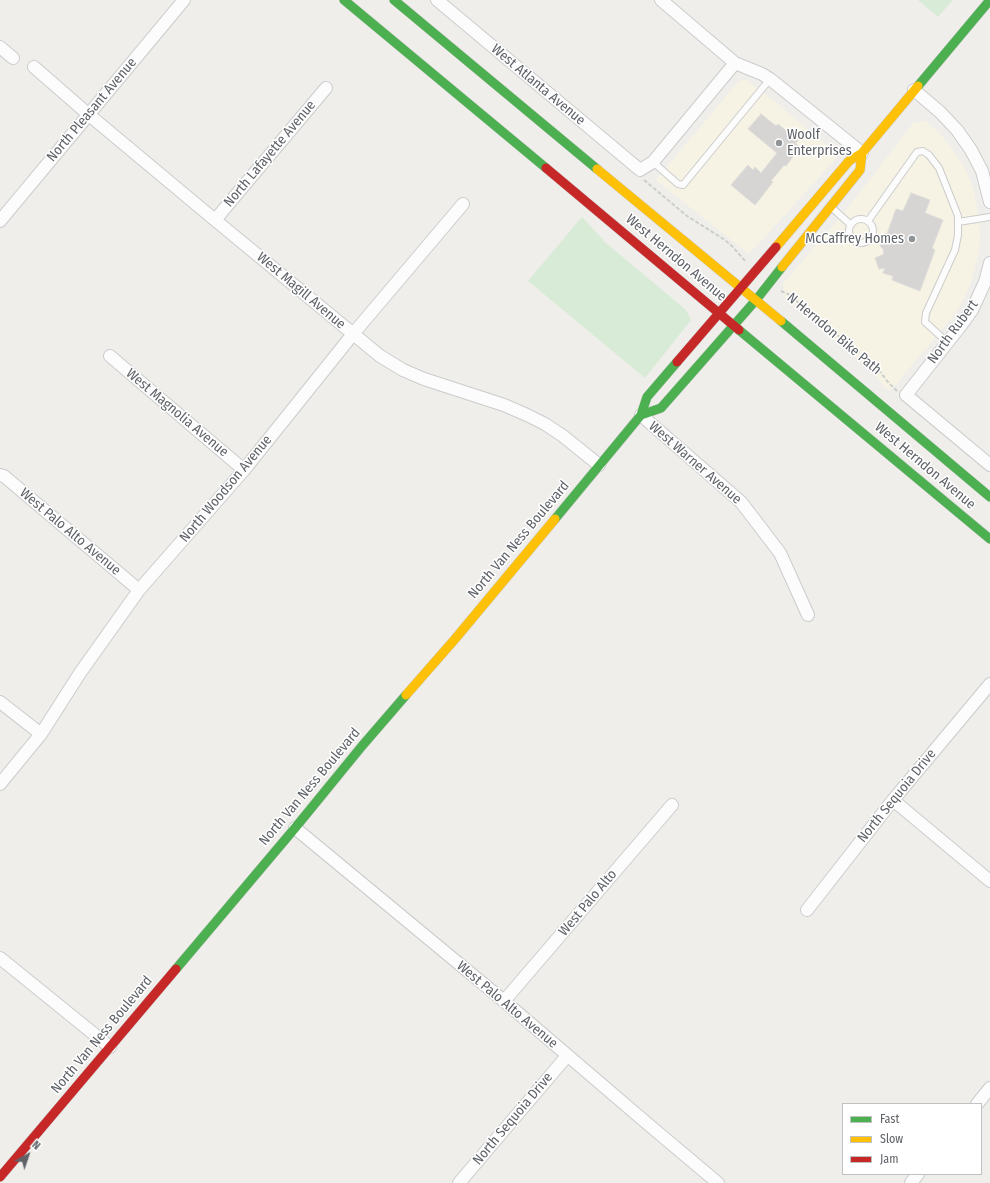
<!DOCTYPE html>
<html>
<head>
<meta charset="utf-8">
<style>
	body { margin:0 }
	#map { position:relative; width:990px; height:1183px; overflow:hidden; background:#efeeea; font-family:"Fira Sans Condensed",sans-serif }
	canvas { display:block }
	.legend { position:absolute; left:842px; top:1103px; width:140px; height:72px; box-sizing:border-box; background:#fff; border:1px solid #bfc1c3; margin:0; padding:5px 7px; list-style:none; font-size:12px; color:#5f6368 }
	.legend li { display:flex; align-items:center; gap:8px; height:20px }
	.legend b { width:20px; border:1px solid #bfc1c3 }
	.north { position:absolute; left:8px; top:1135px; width:40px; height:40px; -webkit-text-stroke:3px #fff; paint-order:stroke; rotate:40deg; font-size:11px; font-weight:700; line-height:16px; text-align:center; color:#5f6368 }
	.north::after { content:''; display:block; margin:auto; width:14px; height:18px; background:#5f6368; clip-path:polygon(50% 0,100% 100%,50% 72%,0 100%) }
</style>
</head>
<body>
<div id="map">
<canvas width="990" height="1183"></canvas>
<ul class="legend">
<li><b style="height:5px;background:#4caf50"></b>Fast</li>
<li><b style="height:5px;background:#ffc107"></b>Slow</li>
<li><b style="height:5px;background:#c62828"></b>Jam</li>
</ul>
<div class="north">N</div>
</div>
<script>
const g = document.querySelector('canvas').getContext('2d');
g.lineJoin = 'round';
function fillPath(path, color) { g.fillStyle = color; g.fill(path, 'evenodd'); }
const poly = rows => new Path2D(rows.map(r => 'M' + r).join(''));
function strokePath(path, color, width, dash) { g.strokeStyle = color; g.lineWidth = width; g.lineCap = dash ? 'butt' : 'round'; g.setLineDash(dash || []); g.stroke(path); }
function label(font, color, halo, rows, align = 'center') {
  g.font = font + ' "Fira Sans Condensed",sans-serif'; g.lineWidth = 3; g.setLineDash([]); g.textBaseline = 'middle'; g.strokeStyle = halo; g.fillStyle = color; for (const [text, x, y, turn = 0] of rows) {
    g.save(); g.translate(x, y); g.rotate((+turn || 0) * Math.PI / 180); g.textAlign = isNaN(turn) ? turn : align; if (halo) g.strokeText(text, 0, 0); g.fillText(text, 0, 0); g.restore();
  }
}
fillPath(poly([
	[746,80,773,100,836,153,837,158,749,254,656,180,739,81],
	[926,121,939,133,949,144,964,167,970,180,974,192,979,218,980,240,977,260,972,279,965,297,957,310,950,320,890,391,884,387,873,372,785,298,783,284,856,198,914,122]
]), '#f7f3e4');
fillPath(poly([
	[918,0,953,0,938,17],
	[582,217,606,243,686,310,691,320,645,378,528,281]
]), '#d8ebd6');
const building = poly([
	[761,114,776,126,778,124,798,141,795,143,800,147,786,166,784,165,771,181,773,182,755,205,731,185,748,165,753,170,755,167,761,173,777,153,748,129,761,114],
	[911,193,930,200,925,213,943,220,932,248,935,250,920,291,892,280,893,276,883,273,885,268,879,269,875,258,884,254,883,249,880,246,885,233,887,234,896,209,903,211,911,193]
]);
fillPath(building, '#d6d5d3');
strokePath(building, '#deddd9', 1);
const lane = poly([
	[653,162,678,184,683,185,770,79],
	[831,207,851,225],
	'849 231a12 12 0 1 1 24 0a12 12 0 1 1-24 0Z',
	[868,221,917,152,923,151,929,155,939,168,958,216,958,235,955,250,926,313,925,322,947,342],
	[958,222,990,217]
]);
const street = poly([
	[437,0,640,170,653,162,735,63],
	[661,0,735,63,762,74,770,79,862,153],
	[0,47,13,58],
	[34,67,88,114,215,220,380,356,403,370,424,379,504,405,527,415,545,424,563,436,599,465],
	[914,90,940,112,957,130,971,150,982,171,990,202],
	[215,220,326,88],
	[0,221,184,0],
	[990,263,985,282,972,310,962,324,906,395,990,465],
	[110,356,244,470],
	[641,415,741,502,780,553,808,615],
	[0,475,4,476,139,590],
	[0,702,41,734],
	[0,784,41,734,80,673,139,590,244,470,353,334,463,204],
	[893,800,990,881],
	[295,828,504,1001,649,1125,718,1183],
	[807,910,893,800,990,684],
	[0,958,110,1047],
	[504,1001,672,805],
	[977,1104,990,1088],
	[459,1183,567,1056],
	[911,1183,918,1174]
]);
const fast = poly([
	[344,0,546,168],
	[394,0,597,169],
	[918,86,990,0],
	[781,321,990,497],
	[739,330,990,539],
	[641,415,661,408,756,300,782,267],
	[555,519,641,415,647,397,677,362],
	[176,969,295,828,362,746,406,695]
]);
const slow = poly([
	[597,169,781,321],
	[776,247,849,161,862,153,918,86],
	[782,267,860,170,862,153],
	[406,695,455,639,555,519]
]);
const jam = poly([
	[546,168,739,330],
	[677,362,776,247],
	[0,1177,176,969]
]);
strokePath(lane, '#cbcccc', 8);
strokePath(street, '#cbcccc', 14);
strokePath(fast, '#cacacb', 10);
strokePath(slow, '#cacacb', 10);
strokePath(jam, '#cacacb', 10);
strokePath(poly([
	[644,180,687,216,725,240,732,246,746,262],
	[781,291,788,294,877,368,888,382,897,391]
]), '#cacfcc', 2, [4, 2]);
strokePath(lane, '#fdfcfc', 6);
strokePath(street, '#fdfcfc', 12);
strokePath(fast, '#4caf50', 9);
strokePath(slow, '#ffc107', 9);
strokePath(jam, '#c62828', 9);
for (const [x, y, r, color] of [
	[779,143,4,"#919496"],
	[912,239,4,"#919496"]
]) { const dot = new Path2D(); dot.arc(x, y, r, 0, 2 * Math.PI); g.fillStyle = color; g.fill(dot); strokePath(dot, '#fff', 1.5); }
label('14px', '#5f6368', '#fff', [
	["West Atlanta Avenue",538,85,40],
	["North Pleasant Avenue",92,110,-50],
	["North Lafayette Avenue",270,154,-50],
	["West Herndon Avenue",676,258,40],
	["West Magill Avenue",301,291,40],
	["North Rubert",953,332,-54],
	["N Herndon Bike Path",834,334,40],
	["West Magnolia Avenue",177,413,40],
	["West Warner Avenue",695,463,41],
	["West Herndon Avenue",925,466,40],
	["North Woodson Avenue",226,489,-50],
	["West Palo Alto Avenue",70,532,40],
	["North Van Ness Boulevard",519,540,-50],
	["North Van Ness Boulevard",310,787,-50],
	["North Sequoia Drive",897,796,-51],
	["West Palo Alto",588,903,-50],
	["West Palo Alto Avenue",507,1005,40],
	["North Van Ness Boulevard",102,1035,-50],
	["North Sequoia Drive",513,1119,-50]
]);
label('14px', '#5f6368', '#fff', [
	["Woolf",787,135],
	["Enterprises",787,151],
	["McCaffrey Homes",904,239,"right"]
], 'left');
</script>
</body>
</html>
